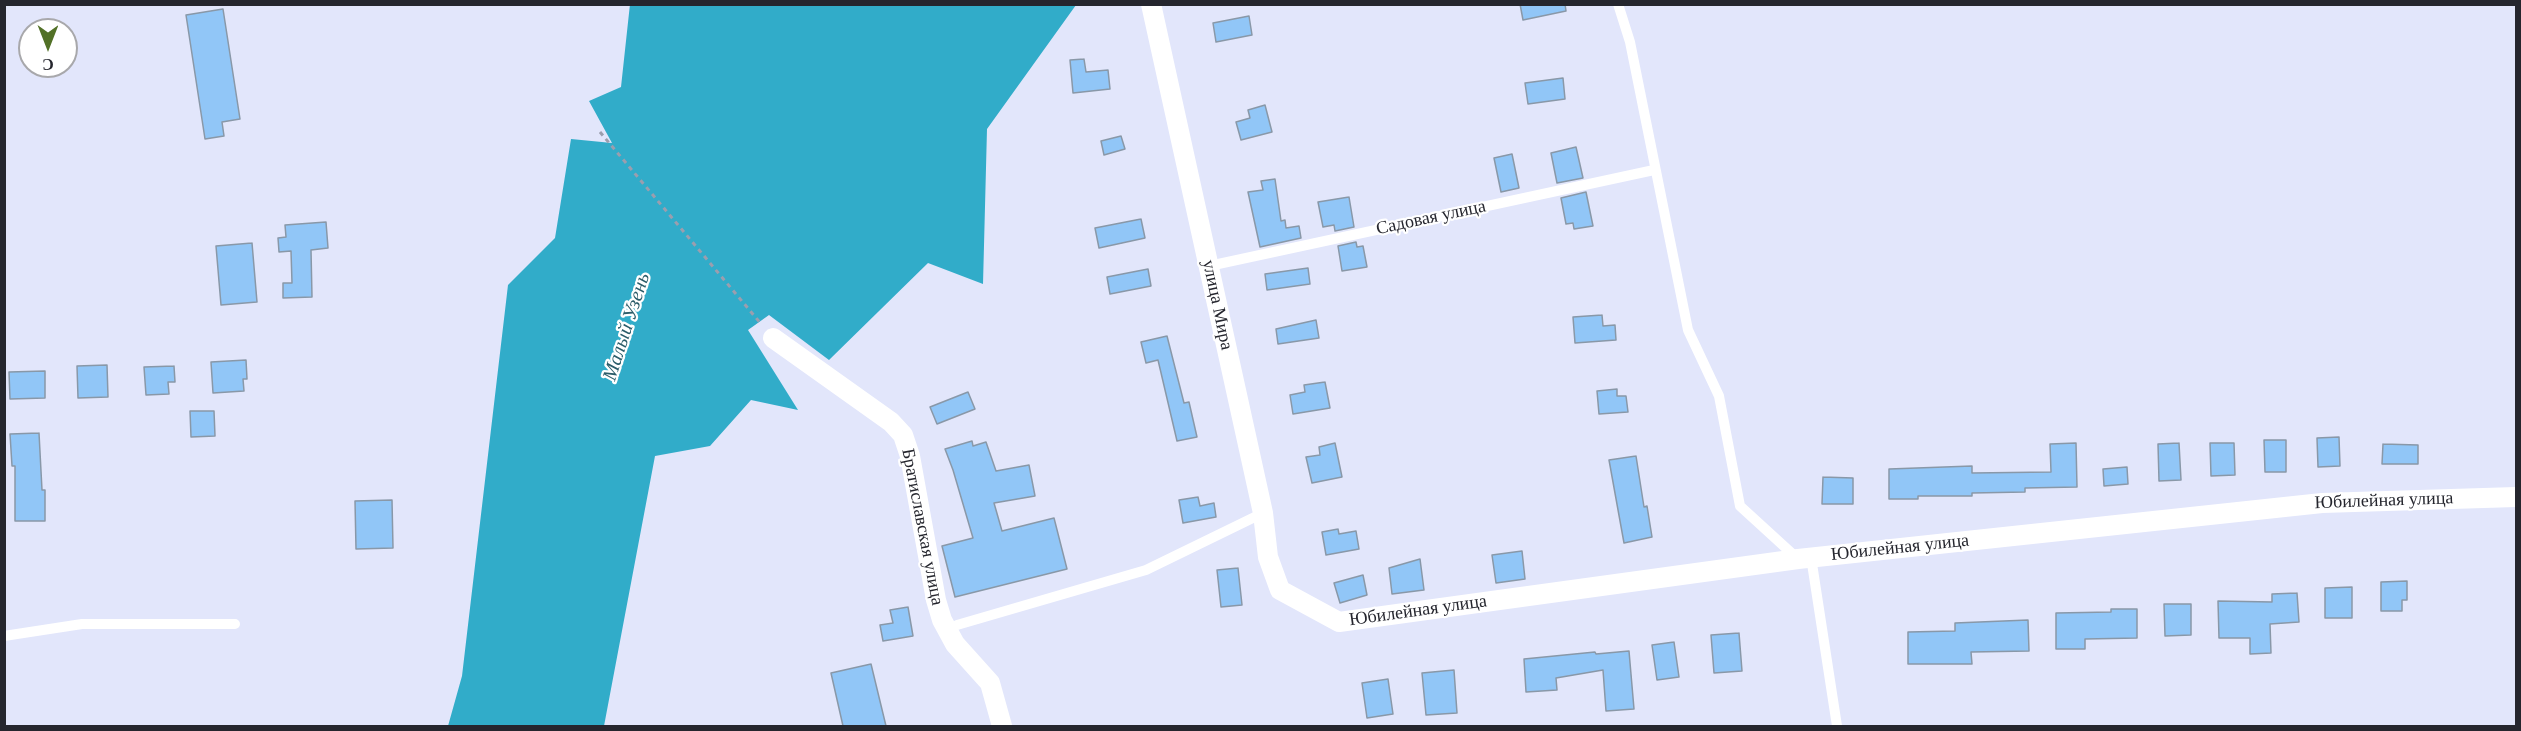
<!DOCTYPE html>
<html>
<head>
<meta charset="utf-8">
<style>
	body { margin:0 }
	#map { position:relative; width:2521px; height:731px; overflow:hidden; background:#e2e6fb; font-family:Georgia,serif }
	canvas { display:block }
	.frame { position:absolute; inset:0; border:6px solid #25262e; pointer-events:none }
	.north { position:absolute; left:18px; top:18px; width:60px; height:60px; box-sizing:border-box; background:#fff; border:2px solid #a8a8ab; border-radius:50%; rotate:180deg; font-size:16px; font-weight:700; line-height:24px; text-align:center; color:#25262e }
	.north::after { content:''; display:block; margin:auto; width:21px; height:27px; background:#527127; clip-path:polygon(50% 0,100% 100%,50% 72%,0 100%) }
</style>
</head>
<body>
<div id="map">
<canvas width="2521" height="731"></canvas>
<div class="frame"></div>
<div class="north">С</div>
</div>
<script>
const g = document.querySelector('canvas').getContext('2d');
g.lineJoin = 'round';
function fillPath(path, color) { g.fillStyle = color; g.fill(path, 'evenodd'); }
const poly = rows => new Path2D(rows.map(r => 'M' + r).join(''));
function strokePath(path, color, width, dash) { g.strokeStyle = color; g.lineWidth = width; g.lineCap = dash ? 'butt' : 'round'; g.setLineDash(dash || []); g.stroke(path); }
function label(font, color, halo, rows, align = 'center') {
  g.font = font + ' Georgia,serif'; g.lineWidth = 4.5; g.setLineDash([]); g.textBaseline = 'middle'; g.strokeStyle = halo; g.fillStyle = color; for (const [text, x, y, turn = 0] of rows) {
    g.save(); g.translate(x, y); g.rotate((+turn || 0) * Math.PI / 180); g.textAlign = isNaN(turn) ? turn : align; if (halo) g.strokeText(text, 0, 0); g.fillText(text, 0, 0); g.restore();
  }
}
fillPath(poly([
	[630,4,1076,5,987,129,983,284,928,263,829,360,769,315,748,330,798,410,751,400,710,446,655,456,604,726,448,726,462,676,508,285,555,238,571,139,612,143,589,101,621,87]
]), '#31acc9');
const building = poly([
	[1520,4,1565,4,1566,11,1523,20,1520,4],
	[223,9,240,119,222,122,224,136,205,139,186,15,223,9],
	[1249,16,1252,35,1216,42,1213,23,1249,16],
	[1084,59,1086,72,1108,70,1110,89,1073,93,1070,60,1084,59],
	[1563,78,1565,99,1528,104,1525,83,1563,78],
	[1265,105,1272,132,1241,140,1236,122,1250,118,1248,110,1265,105],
	[1121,136,1125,149,1104,155,1101,141,1121,136],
	[1576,147,1583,178,1557,183,1551,153,1576,147],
	[1512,154,1519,188,1501,192,1494,158,1512,154],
	[1275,179,1281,221,1285,220,1286,228,1299,226,1301,238,1260,247,1248,192,1263,190,1261,181,1275,179],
	[1586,192,1593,226,1574,229,1573,223,1566,224,1561,198,1586,192],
	[1349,197,1354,227,1335,231,1334,225,1323,227,1318,202,1349,197],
	[1141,219,1145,238,1099,248,1095,228,1141,219],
	[326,222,328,248,311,250,312,297,283,298,283,283,292,283,291,251,279,252,278,238,286,237,285,225,326,222],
	[1356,242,1357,247,1363,246,1367,267,1342,271,1338,246,1356,242],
	[252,243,257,302,221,305,216,246,252,243],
	[1308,268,1310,284,1267,290,1265,274,1308,268],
	[1148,269,1151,286,1110,294,1107,277,1148,269],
	[1602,315,1603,326,1615,325,1616,340,1575,343,1573,317,1602,315],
	[1316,320,1319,338,1278,344,1276,329,1316,320],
	[1167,336,1184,403,1189,402,1197,437,1177,441,1158,360,1146,363,1141,342,1167,336],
	[246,360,247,379,243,379,244,391,213,393,211,362,246,360],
	[107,365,108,397,78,398,77,366,107,365],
	[174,366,175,382,168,382,169,394,146,395,144,367,174,366],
	[45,371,45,398,10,399,9,372,45,371],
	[1325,382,1330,408,1293,414,1290,395,1305,392,1304,385,1325,382],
	[1617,389,1617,396,1626,396,1628,412,1599,414,1597,391,1617,389],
	[968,392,975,409,937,424,930,407,968,392],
	[190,411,214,411,215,436,191,437,190,411],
	[39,433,42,490,45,490,45,521,15,521,15,466,12,466,10,434,39,433],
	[2339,437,2340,466,2318,467,2317,438,2339,437],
	[2264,440,2286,440,2286,472,2265,472,2264,440],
	[972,441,973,446,986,442,996,471,1029,465,1035,496,994,503,1002,531,1054,518,1067,569,955,597,942,546,973,538,953,470,945,449,972,441],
	[1335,443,1342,477,1312,483,1306,457,1320,455,1319,447,1335,443],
	[2076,443,2077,487,2025,488,2025,492,1972,493,1972,496,1918,496,1918,499,1889,499,1889,469,1972,466,1972,473,2051,472,2050,444,2076,443],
	[2179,443,2181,480,2159,481,2158,444,2179,443],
	[2210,443,2234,443,2235,475,2211,476,2210,443],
	[2383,444,2418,445,2418,464,2382,464,2383,444],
	[1636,456,1644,507,1647,506,1652,537,1624,543,1609,460,1636,456],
	[2127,467,2128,484,2104,486,2103,469,2127,467],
	[1823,477,1853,478,1853,504,1822,504,1823,477],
	[1198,497,1200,506,1214,503,1216,517,1183,523,1179,500,1198,497],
	[392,500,393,548,356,549,355,501,392,500],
	[1338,529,1339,534,1356,531,1359,549,1326,555,1322,532,1338,529],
	[1522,551,1525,579,1496,583,1492,555,1522,551],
	[1420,559,1424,590,1392,594,1389,568,1420,559],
	[1238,568,1242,605,1221,607,1217,570,1238,568],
	[1363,575,1367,595,1340,603,1334,583,1363,575],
	[2407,581,2407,600,2402,600,2402,611,2381,611,2381,582,2407,581],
	[2352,587,2352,618,2325,618,2325,588,2352,587],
	[2297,593,2299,622,2270,624,2271,653,2250,654,2250,638,2219,638,2218,601,2272,602,2272,594,2297,593],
	[2164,604,2191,604,2191,635,2165,636,2164,604],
	[908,607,913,636,883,641,880,625,893,623,890,610,908,607],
	[2111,609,2137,609,2137,638,2085,639,2085,649,2056,649,2056,613,2111,612,2111,609],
	[2028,620,2029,651,1971,652,1972,664,1908,664,1908,632,1955,631,1955,623,2028,620],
	[1739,633,1742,671,1714,673,1711,635,1739,633],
	[1674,642,1679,677,1657,680,1652,645,1674,642],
	[1629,651,1634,709,1606,711,1603,670,1556,678,1557,690,1526,692,1524,659,1595,652,1596,654,1629,651],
	[871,664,886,726,843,726,831,673,871,664],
	[1454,670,1457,713,1426,715,1422,673,1454,670],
	[1388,679,1393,714,1367,718,1362,683,1388,679]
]);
fillPath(building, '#91c6f7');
strokePath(building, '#8998a8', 1.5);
strokePath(poly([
	[600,132,762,325]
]), '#9b9eae', 3, [4.5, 4.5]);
strokePath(poly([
	[1618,4,1630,42,1688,330,1719,396,1740,506,1798,559],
	[1209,266,1654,170],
	[1811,557,1837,726],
	[957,625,1146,570,1263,513],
	[4,636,82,624,235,624]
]), '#fff', 10);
strokePath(poly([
	[1151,4,1263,513,1268,557,1280,590,1339,622,1798,559,2322,503,2516,497],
	[773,338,891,422,903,435,910,456,936,600,942,620,955,644,990,683,1002,726]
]), '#fff', 20);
label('18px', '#25262e', '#fff', [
	["Садовая улица",1431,218,-12],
	["улица Мира",1217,305,78],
	["Юбилейная улица",2384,501,-2],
	["Братиславская улица",922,527,79],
	["Юбилейная улица",1900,548,-6],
	["Юбилейная улица",1418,611,-8]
]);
label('italic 20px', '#2c5d6a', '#fff', [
	["Малый Узень",627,327,-72]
]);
</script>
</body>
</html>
